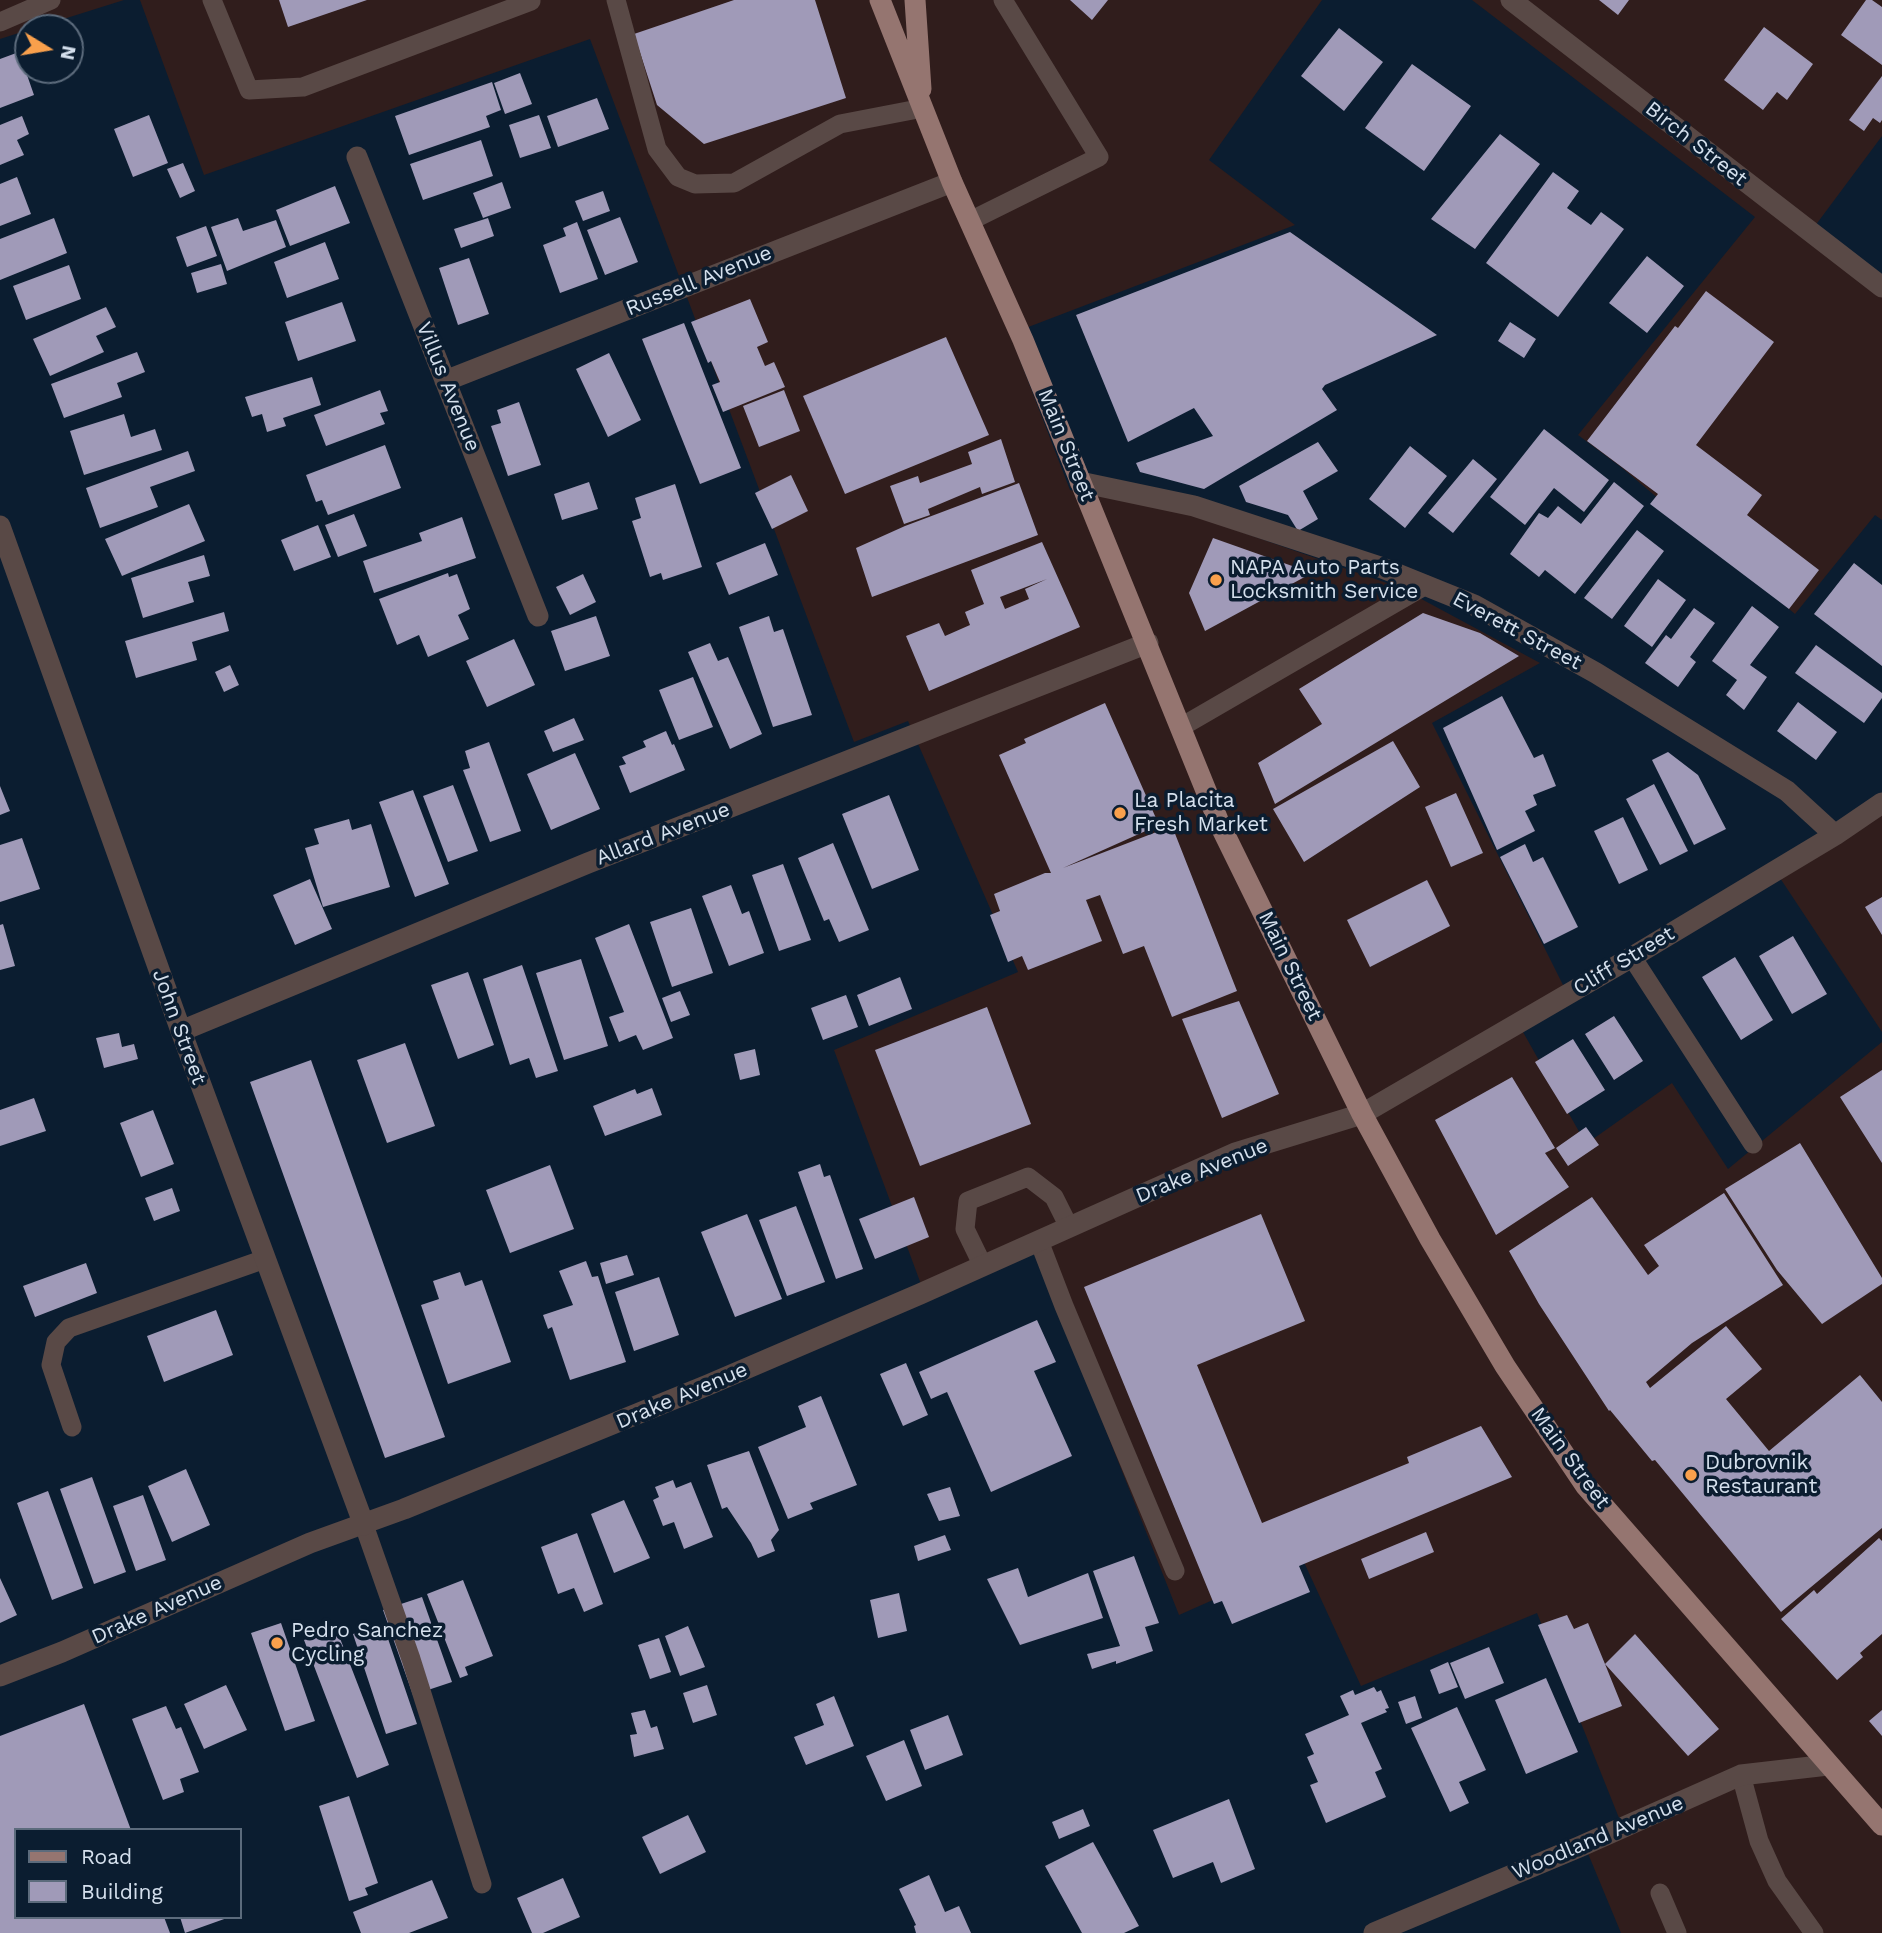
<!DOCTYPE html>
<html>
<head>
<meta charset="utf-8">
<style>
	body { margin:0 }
	#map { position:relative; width:1882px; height:1933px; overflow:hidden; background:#0b1d30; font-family:"Work Sans",sans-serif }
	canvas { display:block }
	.legend { position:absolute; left:14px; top:1828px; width:228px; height:91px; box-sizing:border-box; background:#0b1d30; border:2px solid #5c6b7c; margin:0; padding:9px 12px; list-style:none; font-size:21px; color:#d5e0ed }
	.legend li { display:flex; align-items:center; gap:14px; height:35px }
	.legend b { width:35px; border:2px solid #5c6b7c }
	.north { position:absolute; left:14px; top:14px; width:70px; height:70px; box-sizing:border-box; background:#0b1d30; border:2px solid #5c6b7c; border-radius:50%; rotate:101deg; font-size:19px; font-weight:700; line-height:28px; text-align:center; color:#d5e0ed }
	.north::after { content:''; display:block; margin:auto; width:24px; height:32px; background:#f9a04c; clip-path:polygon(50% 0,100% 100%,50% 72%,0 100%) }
</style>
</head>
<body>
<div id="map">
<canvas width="1882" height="1933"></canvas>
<ul class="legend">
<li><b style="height:9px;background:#957570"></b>Road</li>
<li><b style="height:19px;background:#a09ab8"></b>Building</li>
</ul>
<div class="north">N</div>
</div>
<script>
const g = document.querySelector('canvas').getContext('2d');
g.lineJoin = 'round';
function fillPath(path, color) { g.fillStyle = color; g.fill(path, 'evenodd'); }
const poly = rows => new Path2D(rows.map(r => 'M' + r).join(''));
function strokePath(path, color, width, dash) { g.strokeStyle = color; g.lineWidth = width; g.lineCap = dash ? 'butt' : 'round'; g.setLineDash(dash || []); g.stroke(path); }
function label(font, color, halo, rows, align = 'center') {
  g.font = font + ' "Work Sans",sans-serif'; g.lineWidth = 7; g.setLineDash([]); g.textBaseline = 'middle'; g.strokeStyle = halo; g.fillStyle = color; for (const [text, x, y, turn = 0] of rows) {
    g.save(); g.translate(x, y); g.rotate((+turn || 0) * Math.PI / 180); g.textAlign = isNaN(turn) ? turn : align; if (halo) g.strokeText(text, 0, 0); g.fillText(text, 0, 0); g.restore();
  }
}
fillPath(poly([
	[0,0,124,0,35,28,28,28,28,30,0,39],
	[140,0,1322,0,1209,160,1295,225,1010,334,1070,490,1187,513,1401,588,1540,663,1432,723,1564,987,1514,1016,1586,1144,1672,1083,1728,1169,1882,1042,1882,1933,1621,1933,1582,1839,1621,1823,1537,1613,1361,1686,1303,1560,1179,1615,1034,1249,925,1295,834,1050,1018,972,908,721,854,742,590,39,204,175],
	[1472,0,1882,0,1882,136,1812,230,1882,286,1882,520,1875,515,1795,614,1621,467,1578,435,1755,217],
	[1882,814,1882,1032,1780,878]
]), '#301d1c');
fillPath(poly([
	[279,0,367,0,288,27],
	[734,0,815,0,846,98,704,144,657,105,634,34],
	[1070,0,1108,0,1092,20],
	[1599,0,1629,0,1618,15],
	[1866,0,1872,0,1882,7,1882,65,1841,35],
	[1764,27,1813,64,1787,100,1777,92,1763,110,1724,80],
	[1339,28,1383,62,1344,111,1301,76],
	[19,52,34,95,0,108,0,59],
	[1412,64,1471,106,1424,171,1365,128],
	[520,73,532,104,505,114,494,83],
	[1882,76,1882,120,1880,123,1873,118,1864,131,1849,120],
	[492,82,501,110,486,116,490,127,409,155,395,116],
	[597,98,609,129,558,147,547,116],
	[149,115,168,163,133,177,114,129],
	[539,115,551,148,520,158,509,125],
	[22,116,29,134,17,140,24,155,0,165,0,125],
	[1500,134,1540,164,1475,249,1431,219],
	[481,140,493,176,423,200,410,164],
	[183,163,195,191,180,198,167,169],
	[1553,172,1579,191,1567,208,1591,225,1601,212,1624,229,1558,317,1486,263],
	[17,177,31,214,0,226,0,184],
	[502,182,511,208,483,218,473,193],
	[335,186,350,223,290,246,276,210],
	[603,191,610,211,583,221,575,201],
	[620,217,638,262,605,275,587,230],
	[54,218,67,253,0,280,0,239],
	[238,218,243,231,276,220,286,247,227,271,211,227],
	[488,218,494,236,461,248,454,229],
	[577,222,598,279,560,293,543,245,566,236,563,228],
	[206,226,217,256,187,267,176,237],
	[1290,232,1437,335,1325,385,1322,389,1337,410,1204,489,1140,472,1136,463,1213,436,1194,408,1128,442,1076,315],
	[325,242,339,279,287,298,274,262],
	[1647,256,1684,286,1647,333,1609,303],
	[469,258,489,314,458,325,439,268],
	[221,264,227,284,197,293,191,273],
	[69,265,81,299,26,320,13,286],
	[1706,291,1774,342,1696,445,1762,495,1747,515,1819,570,1789,609,1650,504,1658,494,1587,441,1675,326,1678,328],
	[750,299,768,342,757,347,765,366,774,362,785,387,723,412,712,385,720,382,711,361,708,363,691,322],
	[342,302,356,341,298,361,285,322],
	[106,307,116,327,96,336,104,352,50,376,33,339],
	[1510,322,1536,339,1524,358,1498,341],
	[684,323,741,468,700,484,642,339],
	[946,337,989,435,845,494,803,396],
	[137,352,145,372,117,383,122,397,64,418,51,384],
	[609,353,641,420,608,437,576,369],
	[312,377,321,405,283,418,286,426,267,432,262,414,252,417,245,397],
	[380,390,388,411,380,413,385,424,326,446,314,415],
	[784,390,800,431,759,447,743,406],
	[519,402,541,465,508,476,491,426,501,423,497,410],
	[124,414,131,437,155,429,162,450,84,475,70,431],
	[1544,429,1609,480,1584,512,1554,488,1525,525,1490,497],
	[1001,439,1015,482,982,494,980,487,928,509,930,515,904,524,890,486,918,476,920,483,972,464,968,452],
	[1318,442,1338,471,1303,491,1318,519,1298,531,1288,515,1246,502,1239,486],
	[385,445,401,488,328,515,322,500,316,502,306,475],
	[1410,446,1447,476,1405,528,1369,499],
	[188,451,195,471,150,487,158,507,100,528,86,488],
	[1473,459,1497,479,1453,533,1428,513],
	[791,475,808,511,772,529,755,493],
	[589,482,598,509,562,520,554,494],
	[1614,482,1644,506,1575,594,1545,570,1539,577,1510,554,1539,513,1548,518,1558,506,1581,524],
	[1019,483,1038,535,872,597,856,548,905,526],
	[675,484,702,567,663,580,661,573,650,577,632,521,641,518,635,498],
	[189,504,205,541,122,576,105,539],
	[354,514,367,546,338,557,325,525],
	[462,517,476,558,374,593,363,561,422,541,419,533],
	[318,525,331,557,294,571,281,540],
	[1637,530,1664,551,1612,619,1584,598],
	[1213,538,1312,573,1205,631,1189,593],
	[1042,542,1080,627,929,691,906,636,939,623,945,636,970,625,965,612,984,604,971,570],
	[1047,579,1025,589,1029,599,1005,609,1000,597],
	[765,543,778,575,729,595,716,563],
	[204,555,210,576,188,582,194,602,143,618,131,578],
	[1854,563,1882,585,1882,666,1814,614],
	[448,573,449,577,457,574,470,609,458,615,469,639,428,657,419,635,397,645,379,599],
	[583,574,596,602,570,615,556,587],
	[1658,579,1686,600,1652,647,1624,626],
	[1752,606,1779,627,1750,665,1767,677,1744,710,1726,695,1737,680,1712,661],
	[1694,608,1715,623,1690,657,1696,662,1678,687,1645,663,1666,635,1671,639],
	[224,612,229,631,192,642,197,660,136,678,125,641],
	[1423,613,1480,633,1519,656,1275,804,1258,763,1322,724,1299,689],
	[596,616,610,656,565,671,551,631],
	[769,616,774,632,783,629,812,715,773,727,739,627],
	[514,639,535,685,487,707,466,661],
	[710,643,718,661,728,657,762,734,730,749,688,652],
	[1816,645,1882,693,1882,698,1864,723,1795,673],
	[230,665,239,685,224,692,215,672],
	[693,677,713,727,679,740,659,690],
	[1502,696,1534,758,1543,754,1556,786,1533,795,1537,805,1525,811,1535,831,1497,850,1443,728],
	[1798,702,1837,732,1816,760,1777,731],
	[1105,703,1159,825,1063,868,1172,826,1237,991,1172,1017,1144,946,1123,954,1100,895,1086,900,1102,941,1028,970,1022,956,1008,962,990,915,1000,911,994,894,1045,873,1051,873,999,755,1026,743,1024,739],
	[574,718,584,740,553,752,544,731],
	[666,731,672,745,674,744,685,770,630,793,619,766,626,764,622,757,646,747,643,741],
	[1393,741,1420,787,1304,862,1273,809],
	[489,742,521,831,490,842,463,770,470,768,465,751],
	[1668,752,1698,775,1726,829,1694,845,1652,760],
	[575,753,600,809,551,830,527,774],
	[1654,784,1688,851,1660,865,1626,799],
	[453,785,478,851,448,862,423,796],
	[0,786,10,811,0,815],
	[413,790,449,884,415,897,379,802],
	[1456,793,1483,853,1451,867,1425,807],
	[889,795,919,870,872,889,842,814],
	[1623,817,1648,870,1619,884,1594,831],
	[349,819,352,830,371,824,390,887,323,907,305,848,319,844,314,829],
	[22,838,40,889,0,902,0,845],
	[833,843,869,930,839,942,829,919,824,921,798,858],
	[1525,844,1533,862,1543,857,1578,927,1544,944,1500,857],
	[783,864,811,940,779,951,752,875],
	[310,879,332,929,295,945,273,895],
	[1427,880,1450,926,1370,967,1347,920],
	[731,885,742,914,749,911,764,953,729,966,702,896],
	[1882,897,1882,935,1865,907],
	[691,908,713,973,672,987,650,922],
	[3,924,15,966,0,970,0,925],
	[629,924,673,1038,643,1050,636,1035,619,1042,609,1017,624,1012,595,938],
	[1793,936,1827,994,1792,1014,1759,956],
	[1735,957,1773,1020,1741,1040,1702,977],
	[581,959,608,1046,564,1060,536,973],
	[522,965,558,1071,536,1078,529,1058,510,1065,483,979],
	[468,972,494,1045,458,1059,431,985],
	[900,977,912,1009,869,1026,857,995],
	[680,991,690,1015,671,1022,662,998],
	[846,995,858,1027,823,1040,811,1008],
	[1239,1001,1279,1094,1222,1118,1182,1019],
	[987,1007,1031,1124,920,1166,875,1050],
	[1614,1016,1643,1061,1614,1080,1585,1034],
	[119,1033,122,1047,134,1044,138,1059,104,1068,96,1038],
	[1573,1039,1605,1090,1567,1114,1535,1062],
	[405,1043,435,1126,387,1143,357,1060],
	[755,1049,760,1075,740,1080,734,1054],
	[311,1060,445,1437,385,1458,250,1082],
	[1882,1070,1882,1163,1840,1097],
	[1512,1077,1555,1148,1545,1153,1569,1187,1496,1235,1435,1120],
	[652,1088,662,1115,605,1136,593,1106,635,1089,637,1094],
	[34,1098,46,1131,0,1146,0,1110],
	[153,1110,174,1164,141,1177,120,1123],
	[1586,1127,1599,1145,1568,1166,1556,1148],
	[1800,1143,1882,1278,1882,1284,1822,1324,1777,1270,1725,1189],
	[820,1164,824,1177,830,1175,863,1269,836,1279,798,1172],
	[550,1165,574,1229,510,1253,486,1190],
	[172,1188,180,1211,154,1221,145,1198],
	[1724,1193,1783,1285,1692,1343,1646,1382,1650,1388,1726,1326,1762,1369,1726,1399,1769,1451,1860,1375,1882,1402,1882,1528,1781,1612,1655,1460,1652,1461,1610,1410,1609,1411,1539,1304,1509,1251,1592,1197,1648,1275,1659,1266,1644,1245],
	[914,1197,929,1237,875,1259,859,1219],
	[796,1206,825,1282,787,1296,759,1220],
	[747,1214,782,1299,735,1317,701,1232],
	[1261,1214,1305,1321,1197,1365,1262,1523,1409,1463,1407,1457,1481,1426,1512,1477,1299,1566,1310,1592,1232,1624,1222,1601,1214,1604,1084,1287],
	[627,1255,634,1275,606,1284,600,1263],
	[586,1261,592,1277,598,1276,626,1362,570,1380,552,1327,548,1329,543,1315,573,1305,559,1271],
	[86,1263,97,1293,35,1317,23,1286],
	[460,1272,465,1286,482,1280,511,1362,448,1384,421,1305,439,1299,433,1281],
	[659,1277,679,1335,634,1351,615,1292],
	[216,1310,233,1355,164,1382,147,1336],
	[1037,1320,1056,1362,1034,1371,1072,1456,991,1492,947,1392,931,1399,919,1372],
	[906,1363,928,1415,903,1426,880,1374],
	[821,1396,857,1485,810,1503,813,1509,788,1519,758,1447,806,1427,798,1406],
	[749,1451,779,1530,771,1540,775,1551,758,1558,751,1543,727,1507,722,1509,707,1465],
	[186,1469,210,1525,172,1542,148,1486],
	[92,1477,126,1572,94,1584,60,1489],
	[673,1480,676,1488,691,1482,713,1537,684,1549,674,1522,663,1526,653,1500,659,1497,655,1487],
	[950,1487,960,1516,939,1521,927,1494],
	[48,1491,83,1588,52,1600,17,1503],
	[143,1495,166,1560,136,1571,113,1506],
	[624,1500,650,1558,614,1573,591,1514],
	[1426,1532,1434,1552,1369,1579,1361,1559],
	[577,1533,603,1604,584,1612,574,1588,558,1594,541,1547],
	[945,1535,951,1550,918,1561,914,1546],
	[1879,1538,1882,1541,1882,1634,1860,1653,1863,1657,1837,1680,1781,1619,1814,1590,1817,1594],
	[1134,1556,1159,1623,1145,1627,1153,1651,1116,1664,1116,1661,1092,1669,1087,1654,1120,1646,1093,1571],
	[1018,1568,1028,1597,1088,1573,1103,1618,1020,1645,987,1579],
	[0,1578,17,1615,0,1623],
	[463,1580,493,1656,465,1667,468,1675,460,1678,427,1594],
	[899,1593,907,1631,878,1638,870,1600],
	[422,1597,452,1682,413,1695,383,1610],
	[1567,1615,1574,1629,1588,1623,1605,1664,1635,1634,1719,1729,1688,1756,1605,1664,1622,1706,1579,1723,1538,1625],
	[281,1623,315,1721,285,1731,251,1633],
	[383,1624,417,1724,386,1734,353,1634],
	[688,1626,705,1667,680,1676,665,1636],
	[336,1628,389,1765,357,1778,304,1640],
	[659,1638,671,1672,650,1679,638,1645],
	[1489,1647,1504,1683,1465,1699,1450,1663],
	[1448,1662,1458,1687,1439,1694,1430,1670],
	[1546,1678,1578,1752,1526,1774,1495,1700],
	[226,1685,247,1730,204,1749,184,1704],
	[707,1685,717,1715,693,1723,683,1693],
	[1374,1687,1377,1692,1381,1690,1389,1708,1385,1709,1387,1712,1361,1723,1382,1769,1375,1772,1386,1797,1326,1823,1310,1785,1318,1782,1307,1757,1314,1754,1305,1734,1349,1715,1340,1696,1353,1690,1355,1695],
	[834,1696,854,1746,806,1765,794,1737,824,1725,816,1704],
	[1415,1696,1422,1718,1406,1724,1398,1702],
	[84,1704,131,1830,16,1830,16,1917,164,1917,170,1933,0,1933,0,1736],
	[166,1706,176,1729,181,1727,199,1772,180,1779,184,1792,163,1800,132,1719],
	[1457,1707,1486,1770,1459,1782,1469,1803,1450,1812,1411,1728],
	[645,1710,651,1728,657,1726,664,1749,634,1757,630,1735,637,1734,631,1713],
	[1882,1710,1882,1736,1869,1721],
	[948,1715,963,1755,925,1770,910,1730],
	[904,1740,922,1786,886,1801,866,1756],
	[349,1796,378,1883,365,1888,368,1895,349,1901,319,1806],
	[1229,1799,1255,1869,1221,1883,1213,1862,1173,1878,1153,1830],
	[1083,1809,1090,1826,1059,1839,1052,1822],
	[688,1815,706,1852,660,1874,642,1837],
	[1093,1842,1139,1926,1124,1933,1082,1933,1045,1866],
	[929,1875,945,1912,959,1906,971,1933,916,1933,914,1926,916,1925,899,1889],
	[563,1878,580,1917,543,1933,532,1933,517,1898],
	[432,1880,448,1918,409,1933,361,1933,353,1912],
	[180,1917,227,1917,227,1918,185,1933]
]), '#a09ab8');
strokePath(poly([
	[212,0,249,90,303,87,531,1],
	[616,0,657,149,678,177,695,184,734,183,840,124,923,108],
	[0,22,51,0],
	[970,221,1099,157,1003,0],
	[1181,727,1426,585],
	[1632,957,1753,1144],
	[1039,1241,1064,1306,1175,1571],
	[983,1266,965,1229,968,1201,1028,1177,1054,1197,1069,1227],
	[72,1427,51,1365,56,1342,69,1328,265,1259],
	[364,1525,411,1659,482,1884],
	[1741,1775,1759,1841,1777,1881,1814,1933],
	[1660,1893,1677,1933]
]), '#594946', 19);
strokePath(poly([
	[1511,0,1882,287],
	[357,157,538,616],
	[445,381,952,182],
	[1080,482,1194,506,1380,567,1474,605,1596,673,1787,791,1835,835],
	[1362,1114,1632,957,1835,835,1882,803]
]), '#594946', 21);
strokePath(poly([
	[0,526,181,1031,364,1525],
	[181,1031,588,863,1148,643],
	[0,1676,62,1652,310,1543,404,1509,708,1385,920,1294,1235,1153,1362,1114],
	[1374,1933,1579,1847,1741,1775,1828,1765]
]), '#594946', 21);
strokePath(poly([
	[880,0,952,182,1023,340,1220,825,1362,1114,1430,1239,1505,1366,1585,1485,1882,1825],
	[915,0,921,89]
]), '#957570', 21);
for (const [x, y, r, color] of [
	[1216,580,7,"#f9a04c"],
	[1120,813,7,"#f9a04c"],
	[1691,1475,7,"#f9a04c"],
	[277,1643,7,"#f9a04c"]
]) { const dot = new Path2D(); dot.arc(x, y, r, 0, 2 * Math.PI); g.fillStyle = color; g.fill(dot); strokePath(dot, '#0b1d30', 2.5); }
label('21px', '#d5e0ed', '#0b1d30', [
	["Birch Street",1696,144,38],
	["Russell Avenue",699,281,-22],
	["Villus Avenue",448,387,68],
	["Main Street",1066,445,68],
	["Everett Street",1517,631,28],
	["Allard Avenue",663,834,-21],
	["Cliff Street",1624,961,-31],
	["Main Street",1290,966,64],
	["John Street",179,1027,70],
	["Drake Avenue",1202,1171,-22],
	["Drake Avenue",682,1396,-23],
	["Main Street",1570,1458,54],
	["Drake Avenue",157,1610,-24],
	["Woodland Avenue",1598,1838,-23]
]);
label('21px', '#d5e0ed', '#0b1d30', [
	["NAPA Auto Parts",1230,568],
	["Locksmith Service",1230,592],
	["La Placita",1134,801],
	["Fresh Market",1134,825],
	["Dubrovnik",1705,1463],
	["Restaurant",1705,1487],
	["Pedro Sanchez",291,1631],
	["Cycling",291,1655]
], 'left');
</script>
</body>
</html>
